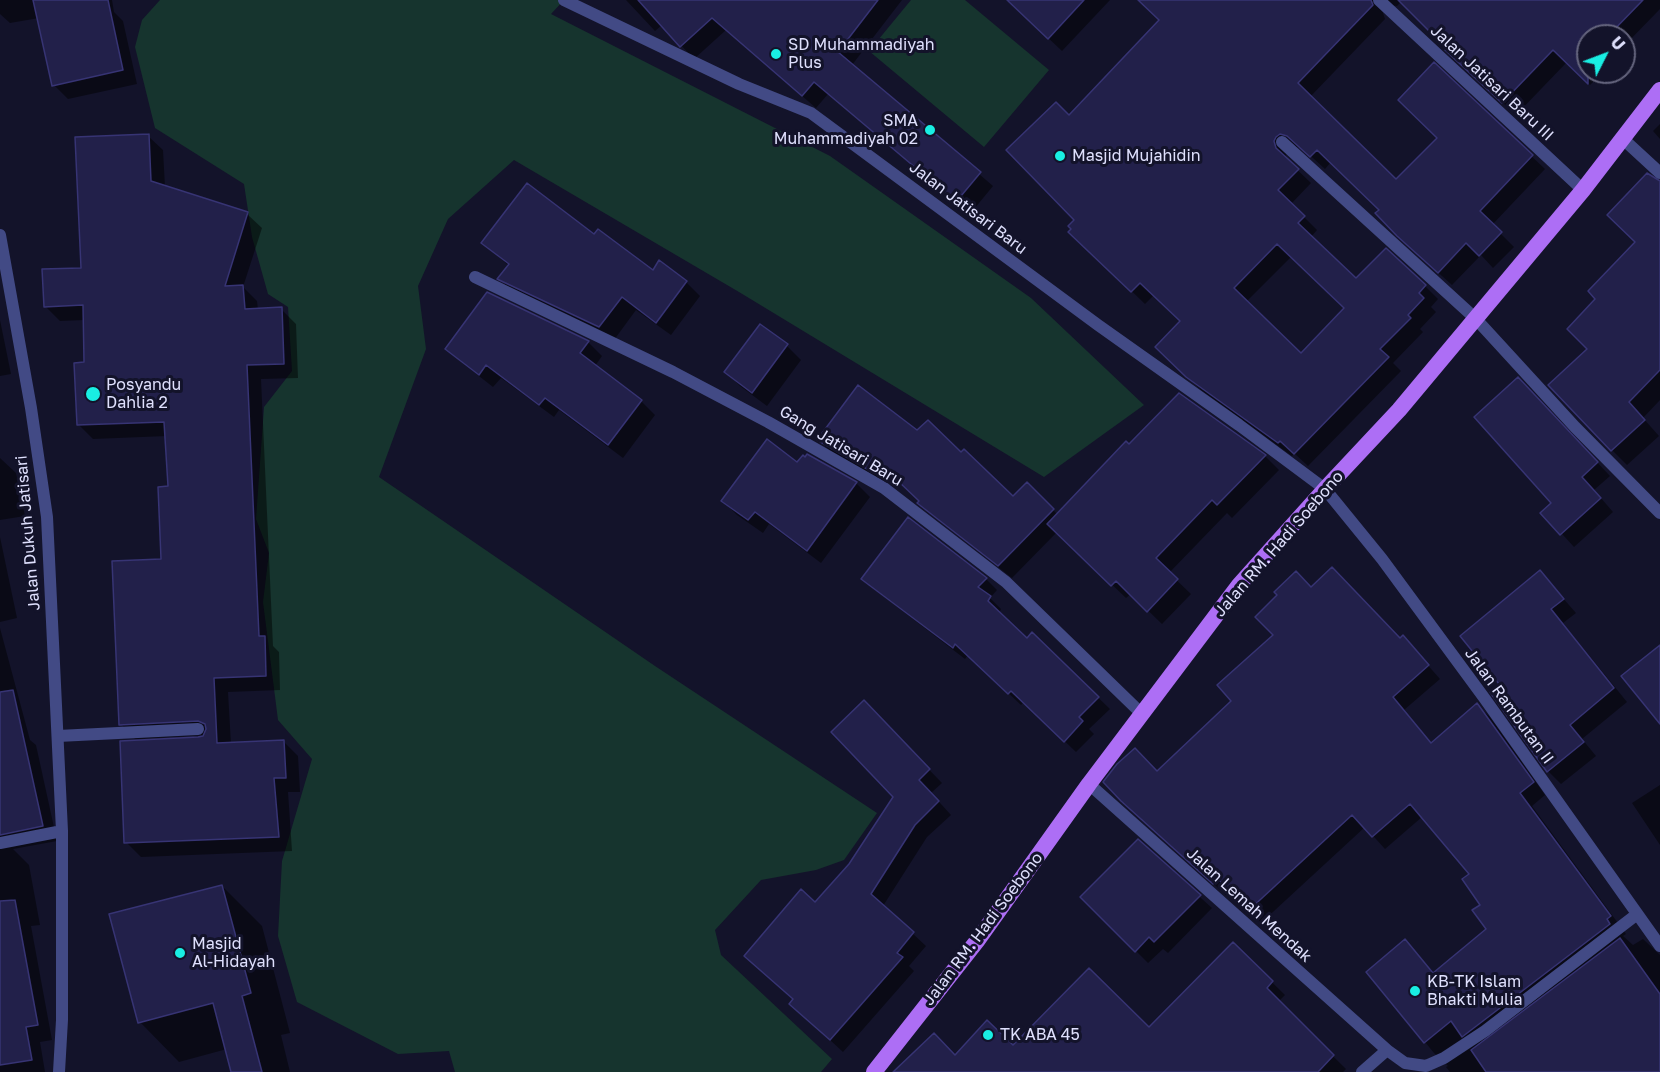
<!DOCTYPE html>
<html>
<head>
<meta charset="utf-8">
<style>
	body { margin:0 }
	#map { position:relative; width:1660px; height:1072px; overflow:hidden; background:#13132a; font-family:"Golos Text",sans-serif }
	canvas { display:block }
	.north { position:absolute; left:1576px; top:24px; width:60px; height:60px; box-sizing:border-box; background:#13132a; border:2px solid #65657e; border-radius:50%; rotate:48deg; font-size:16px; font-weight:700; line-height:24px; text-align:center; color:#dfe0fd }
	.north::after { content:''; display:block; margin:auto; width:21px; height:27px; background:#19eee3; clip-path:polygon(50% 0,100% 100%,50% 72%,0 100%) }
</style>
</head>
<body>
<div id="map">
<canvas width="1660" height="1072"></canvas>
<div class="north">U</div>
</div>
<script>
const g = document.querySelector('canvas').getContext('2d');
g.lineJoin = 'round';
function fillPath(path, color) { g.fillStyle = color; g.fill(path, 'evenodd'); }
const poly = rows => new Path2D(rows.map(r => 'M' + r).join(''));
function strokePath(path, color, width, dash) { g.strokeStyle = color; g.lineWidth = width; g.lineCap = dash ? 'butt' : 'round'; g.setLineDash(dash || []); g.stroke(path); }
function label(font, color, halo, rows, align = 'center') {
  g.font = font + ' "Golos Text",sans-serif'; g.lineWidth = 6; g.setLineDash([]); g.textBaseline = 'middle'; g.strokeStyle = halo; g.fillStyle = color; for (const [text, x, y, turn = 0] of rows) {
    g.save(); g.translate(x, y); g.rotate((+turn || 0) * Math.PI / 180); g.textAlign = isNaN(turn) ? turn : align; if (halo) g.strokeText(text, 0, 0); g.fillText(text, 0, 0); g.restore();
  }
}
fillPath(poly([
	[160,0,564,0,551,14,830,156,1031,298,1144,405,1044,477,739,292,514,160,448,219,418,286,426,349,379,477,655,666,877,813,844,860,816,870,761,880,715,930,721,955,832,1059,821,1072,455,1072,449,1051,398,1054,297,1002,278,936,282,861,312,759,278,720,263,602,269,553,256,519,264,407,292,371,288,307,268,294,252,237,244,184,155,128,135,47,142,20],
	[911,0,965,0,1049,70,984,147,869,51]
]), '#16342e');
fillPath(poly([
	[0,0,112,0,114,12,123,21,137,84,68,99,54,85,39,18,10,23,0,14],
	[626,0,902,0,852,65,993,186,970,214,828,94,816,108,726,30,694,59,662,25,655,31],
	[1008,0,1110,0,1062,51],
	[1140,0,1660,0,1660,9,1624,46,1624,36,1588,36,1588,72,1603,72,1590,85,1567,62,1516,115,1460,63,1449,49,1401,2,1397,6,1391,5,1386,7,1383,13,1385,19,1310,97,1396,181,1439,138,1434,64,1545,169,1492,225,1514,247,1493,268,1481,255,1452,285,1412,249,1381,210,1331,162,1325,169,1302,148,1294,147,1289,150,1286,155,1288,161,1311,183,1291,204,1317,230,1311,237,1356,280,1425,286,1438,299,1431,307,1436,312,1420,329,1423,332,1393,363,1401,371,1308,466,1294,453,1292,456,1201,390,1157,347,1182,321,1154,295,1145,304,1084,245,1076,220,1069,117,1161,21],
	[1292,256,1346,308,1301,355,1246,302],
	[1660,124,1660,139,1653,131],
	[148,136,163,150,165,187,247,214,262,228,243,287,257,301,258,310,281,309,296,324,298,378,261,379,273,646,279,652,280,690,228,692,231,744,283,741,298,756,300,792,288,792,292,851,141,857,126,842,199,739,206,735,135,739,121,724,163,560,169,487,167,436,93,439,78,424,86,363,85,320,60,321,45,306,83,269],
	[1660,182,1660,400,1643,418,1659,436,1627,465,1612,450,1589,349,1597,299,1637,242],
	[594,236,653,272,660,263,686,282,700,296,671,335,636,310,614,340,513,292,499,279,509,266,483,243],
	[488,294,588,342,602,356,595,366,641,401,655,415,623,458,559,410,554,417,501,378,493,387,461,362,447,349],
	[0,320,11,374,0,376],
	[787,346,801,360,767,406,740,386,726,372],
	[1531,392,1610,476,1594,490,1613,512,1574,547,1543,513,1553,503],
	[1179,395,1265,456,1279,470,1232,518,1227,513,1169,573,1191,594,1162,624,1131,594,1126,598,1057,532,1012,578,933,516,919,503,921,501,889,471,881,481,832,453,819,440,917,432,961,454,1013,498,1027,484,1058,515,1129,446],
	[807,456,856,483,870,497,821,563,769,524,763,533,737,515,723,501,797,464],
	[0,458,16,473,25,516,0,520],
	[0,537,17,618,0,622],
	[1540,572,1576,613,1563,623,1627,702,1582,739,1596,756,1561,784,1548,771],
	[863,578,986,579,997,590,990,598,1001,609,999,613,1027,640,1032,634,1110,709,1089,729,1094,734,1076,752,1024,702,1021,705,968,655,965,659,875,590],
	[1311,589,1400,640,1403,637,1440,679,1404,710,1432,744,1477,705,1490,717,1545,795,1532,806,1626,934,1623,936,1633,945,1643,939,1660,955,1660,1072,1450,1072,1446,1067,1448,1066,1434,1053,1368,972,1405,941,1435,974,1488,930,1482,905,1471,874,1422,817,1385,849,1365,827,1261,923,1231,890,1226,895,1135,813,1157,773,1233,701,1275,635],
	[0,628,30,740,36,745,57,841,13,849,29,865,40,925,31,926,52,1040,40,1042,45,1072,0,1072],
	[876,715,942,783,931,793,951,815,927,837,883,906,926,946,909,966,914,971,843,1052,804,1016,794,1000,815,904,850,865,895,797],
	[1660,785,1660,845,1632,803],
	[1138,841,1212,908,1168,953,1163,949,1148,963,1082,897],
	[222,886,262,926,290,1033,281,1035,290,1072,233,1072,227,1049,179,1062,140,1022],
	[1233,944,1285,995,1278,1002,1346,1069,1343,1072,895,1072,955,1057,1149,1029]
]), '#0007');
const building = poly([
	[33,0,108,0,123,70,52,86,33,0],
	[638,0,878,0,838,52,981,172,956,202,814,82,802,96,712,18,680,47,638,0],
	[1007,0,1084,0,1048,39,1007,0],
	[1138,0,1371,0,1373,5,1298,83,1396,179,1437,138,1398,100,1434,62,1533,155,1480,211,1502,232,1479,256,1466,243,1438,273,1397,236,1375,213,1379,210,1317,150,1310,157,1287,136,1280,134,1276,137,1274,141,1276,148,1299,169,1278,190,1305,216,1298,223,1356,278,1386,248,1426,285,1419,293,1424,298,1408,315,1411,318,1380,349,1389,357,1294,454,1280,441,1278,443,1186,377,1155,347,1180,321,1140,283,1131,292,1068,232,1071,229,1068,226,1074,220,1006,150,1056,102,1069,115,1159,20,1138,0],
	[1277,244,1344,308,1301,353,1234,288,1277,244],
	[1398,0,1643,0,1608,36,1588,36,1588,84,1553,50,1502,103,1445,50,1447,49,1398,0],
	[149,134,151,181,248,212,225,286,243,285,245,309,282,307,284,364,247,365,259,636,265,636,266,676,214,678,217,743,284,740,286,778,274,778,279,837,124,843,120,741,198,737,203,736,206,729,205,724,198,721,119,725,112,561,161,559,158,487,168,486,164,422,77,425,74,363,84,362,83,305,44,307,42,269,81,268,75,137,149,134],
	[1647,173,1660,181,1660,370,1629,402,1645,420,1611,451,1548,385,1587,349,1567,329,1595,299,1588,291,1635,242,1607,215,1647,173],
	[527,183,594,234,598,229,653,270,659,260,687,281,656,323,622,297,599,327,497,279,509,264,481,243,527,183],
	[487,292,589,341,580,353,642,400,608,445,545,398,539,405,486,365,479,375,445,349,487,292],
	[760,324,788,344,752,393,724,372,760,324],
	[1518,377,1598,462,1582,477,1601,498,1560,535,1540,513,1551,503,1474,417,1518,377],
	[858,385,917,430,928,420,961,452,964,449,1013,496,1027,482,1054,509,998,566,917,503,919,501,875,459,867,469,817,440,858,385],
	[1179,393,1266,455,1217,505,1212,500,1156,558,1178,579,1147,612,1116,581,1111,586,1047,524,1126,441,1129,444,1179,393],
	[767,439,797,462,803,455,805,457,807,454,857,482,807,551,755,512,748,520,721,501,767,439],
	[908,517,987,578,978,587,991,596,988,601,1027,638,1032,632,1099,697,1079,717,1083,721,1064,742,1011,691,1008,694,955,644,953,648,861,579,908,517],
	[1332,567,1400,638,1403,635,1429,665,1393,697,1431,743,1477,703,1534,782,1520,793,1611,916,1607,919,1610,924,1462,1037,1451,1021,1424,1043,1366,972,1405,939,1433,973,1486,929,1472,910,1480,905,1462,879,1469,874,1410,804,1372,837,1352,815,1248,911,1218,879,1213,884,1121,801,1103,782,1117,764,1135,748,1157,771,1231,701,1217,685,1273,635,1255,617,1277,595,1274,592,1296,571,1311,587,1332,567],
	[1540,570,1564,599,1551,609,1614,688,1570,725,1584,742,1547,772,1490,692,1499,684,1460,636,1540,570],
	[1660,645,1660,724,1621,676,1660,645],
	[13,690,43,826,0,835,0,692,13,690],
	[864,700,930,769,919,780,939,801,915,825,871,894,914,932,897,953,903,957,830,1040,789,1004,793,999,744,956,801,889,815,902,849,864,893,797,831,732,864,700],
	[1138,839,1201,895,1154,942,1149,937,1135,952,1080,897,1138,839],
	[222,885,251,993,242,996,262,1072,231,1072,213,1003,138,1023,109,914,222,885],
	[15,900,38,1025,26,1027,32,1060,0,1065,0,901,15,900],
	[1620,938,1660,994,1660,1072,1486,1072,1471,1050,1620,938],
	[1233,942,1273,981,1267,988,1334,1055,1318,1072,893,1072,934,1033,955,1055,987,1020,1013,1045,1089,968,1149,1027,1233,942]
]);
fillPath(building, '#22204a');
strokePath(building, '#373474', 1.5);
strokePath(poly([
	[564,0,739,84,811,113,1098,325,1239,425,1325,489,1382,559,1485,699,1660,946],
	[1379,0,1583,190],
	[1622,138,1660,173],
	[1282,142,1476,319,1575,427,1660,513],
	[0,235,31,408,47,517,62,831,62,1020,59,1072],
	[475,277,673,372,768,422,884,488,1006,582,1142,714],
	[58,736,198,729],
	[1089,784,1387,1050],
	[0,843,62,831],
	[1362,1072,1387,1050,1405,1063,1426,1066,1444,1058,1485,1031,1636,915]
]), '#424a85', 12);
strokePath(poly([
	[874,1072,977,941,1089,784,1239,585,1325,489,1399,410,1583,190,1660,90]
]), '#ad6ef5', 16);
for (const [x, y, r, color] of [
	[776,54,6,"#19eee3"],
	[930,130,6,"#19eee3"],
	[1060,156,6,"#19eee3"],
	[93,394,8,"#19eee3"],
	[180,953,6,"#19eee3"],
	[1415,991,6,"#19eee3"],
	[988,1035,6,"#19eee3"]
]) { const dot = new Path2D(); dot.arc(x, y, r, 0, 2 * Math.PI); g.fillStyle = color; g.fill(dot); strokePath(dot, '#13132a', 2); }
label('16px', '#dfe0fd', '#13132a', [
	["SD Muhammadiyah",788,45],
	["Plus",788,63],
	["SMA",918,121,"right"],
	["Muhammadiyah 02",918,139,"right"],
	["Masjid Mujahidin",1072,156],
	["Posyandu",106,385],
	["Dahlia 2",106,403],
	["Masjid",192,944],
	["Al-Hidayah",192,962],
	["KB-TK Islam",1427,982],
	["Bhakti Mulia",1427,1000],
	["TK ABA 45",1000,1035]
], 'left');
label('16px', '#dfe0fd', '#13132a', [
	["Jalan Jatisari Baru III",1492,83,43],
	["Jalan Jatisari Baru",968,208,37],
	["Gang Jatisari Baru",841,446,31],
	["Jalan Dukuh Jatisari",28,533,-95],
	["Jalan RM. Hadi Soebono",1279,544,-49],
	["Jalan Rambutan II",1509,706,54],
	["Jalan Lemah Mendak",1249,905,42],
	["Jalan RM. Hadi Soebono",983,929,-53]
]);
</script>
</body>
</html>
